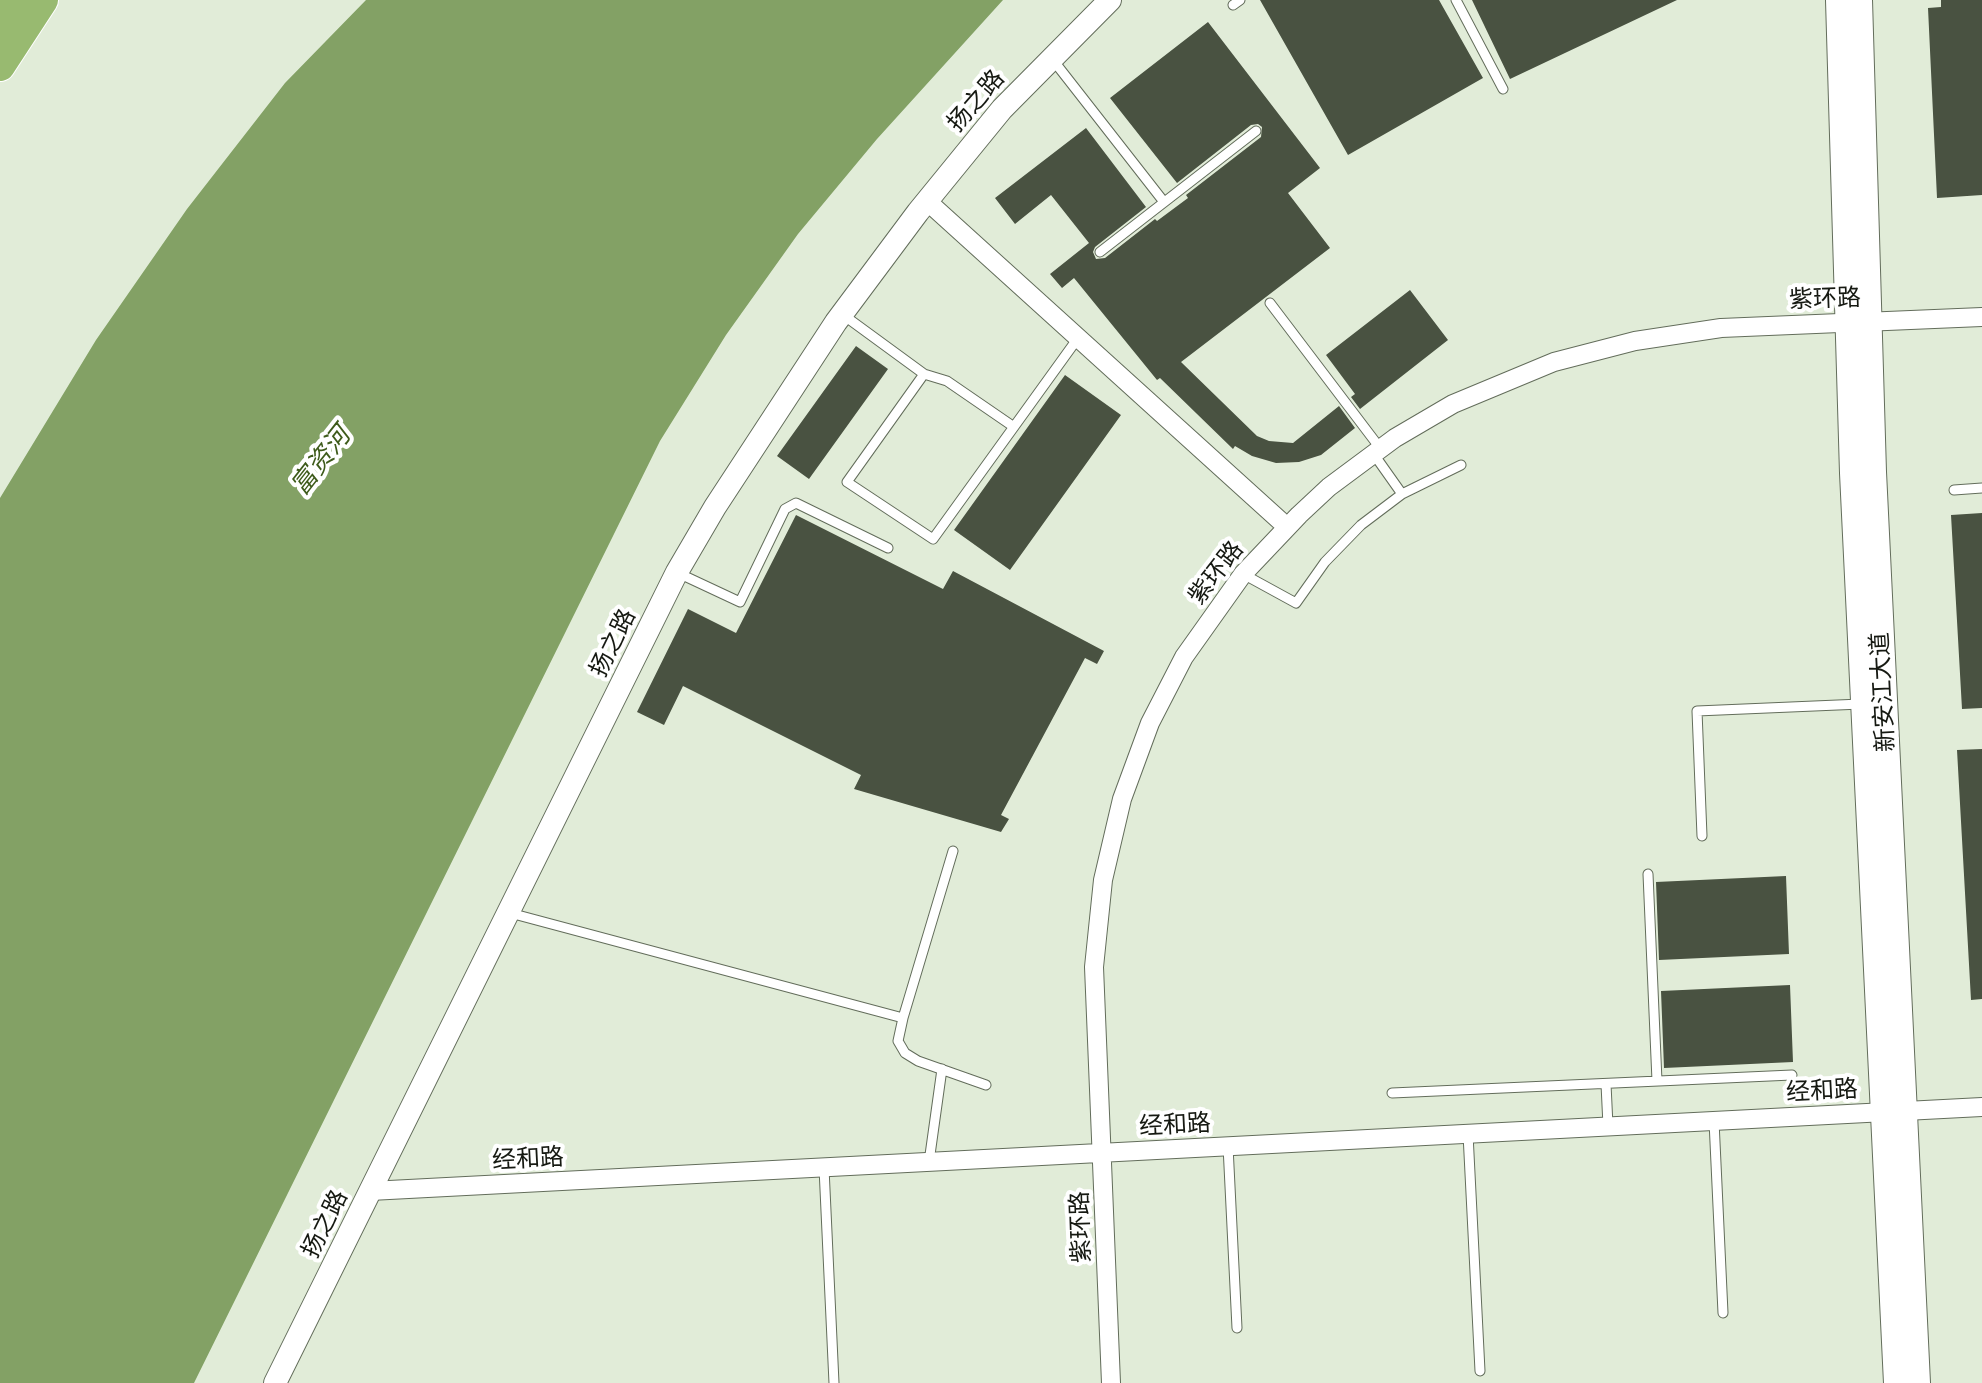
<!DOCTYPE html>
<html>
<head>
<meta charset="utf-8">
<style>
	body { margin:0 }
	canvas { display:block; background:#e1ecd8 }
</style>
</head>
<body>
<canvas width="1982" height="1383"></canvas>
<script>
const g = document.querySelector('canvas').getContext('2d');
g.lineJoin = 'round';
function fillPath(path, color) { g.fillStyle = color; g.fill(path, 'evenodd'); }
const poly = rows => new Path2D(rows.map(r => 'M' + r).join(''));
function strokePath(path, color, width, dash) { g.strokeStyle = color; g.lineWidth = width; g.lineCap = dash ? 'butt' : 'round'; g.setLineDash(dash || []); g.stroke(path); }
function label(font, color, halo, rows, align = 'center') {
  g.font = font + ' "Crimson Pro","Noto Sans SC",serif'; g.lineWidth = 8; g.setLineDash([]); g.textBaseline = 'middle'; g.strokeStyle = halo; g.fillStyle = color; for (const [text, x, y, turn = 0] of rows) {
    g.save(); g.translate(x, y); g.rotate((+turn || 0) * Math.PI / 180); g.textAlign = isNaN(turn) ? turn : align; if (halo) g.strokeText(text, 0, 0); g.fillText(text, 0, 0); g.restore();
  }
}
fillPath(poly([
	[366,0,1003,0,877,139,798,234,726,335,660,441,194,1383,0,1383,0,498,96,340,187,209,285,83]
]), '#83a165');
fillPath(poly([
	[1260,0,1439,0,1483,78,1348,155],
	[1472,0,1677,0,1510,79],
	[1941,0,1982,0,1982,195,1937,198,1928,8,1941,7],
	[1208,22,1320,168,1288,193,1330,248,1181,362,1257,436,1269,441,1293,443,1339,406,1355,428,1321,455,1299,462,1276,463,1252,456,1235,446,1233,449,1160,378,1157,380,1074,278,1062,288,1050,274,1089,243,1051,195,1015,224,995,198,1086,128,1146,207,1095,247,1093,252,1096,259,1105,258,1155,219,1157,221,1188,198,1186,195,1261,137,1262,127,1258,124,1251,125,1177,183,1110,98],
	[1410,290,1448,340,1360,409,1351,397,1355,394,1326,355],
	[856,346,888,369,809,479,777,456],
	[1065,375,1121,415,1010,570,954,530],
	[1982,513,1982,708,1962,709,1951,515],
	[796,515,943,589,953,571,1104,651,1097,664,1085,658,1001,815,1009,819,1001,832,854,789,861,775,683,686,664,725,637,712,688,609,736,633],
	[1982,749,1982,999,1971,1000,1957,750],
	[1786,876,1789,954,1659,960,1656,882],
	[1790,985,1793,1062,1664,1068,1661,991]
]), '#495241');
const service = poly([
	[1456,0,1503,89],
	[1233,5,1240,0],
	[1053,60,1164,202],
	[1100,252,1256,131],
	[1270,303,1380,448],
	[842,314,924,374,947,381,1014,427],
	[924,374,847,482,933,539,1078,338],
	[1373,453,1402,494],
	[1954,490,1982,488],
	[678,573,740,602,785,509,796,503,888,548],
	[1243,574,1296,603,1325,562,1361,525,1402,494,1461,465],
	[1702,836,1697,711,1861,704],
	[1648,874,1657,1081],
	[510,913,903,1018,953,851],
	[903,1018,898,1041,905,1053,918,1061,986,1085],
	[1606,1084,1608,1126],
	[1392,1093,1792,1075],
	[1714,1121,1723,1313],
	[1468,1134,1480,1371],
	[1228,1146,1237,1328],
	[929,1162,942,1069],
	[824,1168,834,1383]
]);
const minor = poly([
	[927,201,1287,527],
	[370,1191,1982,1107],
	[1111,1383,1094,967,1103,880,1122,799,1150,723,1184,657,1243,574,1299,515,1329,487,1395,438,1453,404,1554,362,1635,341,1721,328,1982,317]
]);
const tertiary = poly([
	[275,1383,677,572,715,507,836,322,918,212,1002,109,1110,0]
]);
const secondary = poly([
	[1839,0,1853,473,1897,1383],
	[1859,0,1873,472,1917,1383]
]);
const trunk = poly([
	[0,28,18,0],
	[0,66,43,0]
]);
strokePath(service, '#636d5b', 11);
strokePath(minor, '#636d5b', 20);
strokePath(tertiary, '#636d5b', 24);
strokePath(secondary, '#636d5b', 28);
strokePath(trunk, '#fff', 32);
strokePath(service, '#fff', 9);
strokePath(minor, '#fff', 18);
strokePath(tertiary, '#fff', 22);
strokePath(secondary, '#fff', 26);
strokePath(trunk, '#98ba70', 30);
label('24px', '#161912', '#fff', [
	["扬之路",976,101,-49],
	["紫环路",1825,299,-2],
	["紫环路",1216,573,-52],
	["扬之路",613,643,-64],
	["新安江大道",1883,692,-93],
	["经和路",1822,1091,-3],
	["经和路",1175,1125,-3],
	["经和路",528,1159,-3],
	["扬之路",325,1224,-64],
	["紫环路",1081,1227,-92]
]);
label('italic 26px', '#3e5b1b', '#fff', [
	["富资河",321,461,-52]
]);
</script>
</body>
</html>
